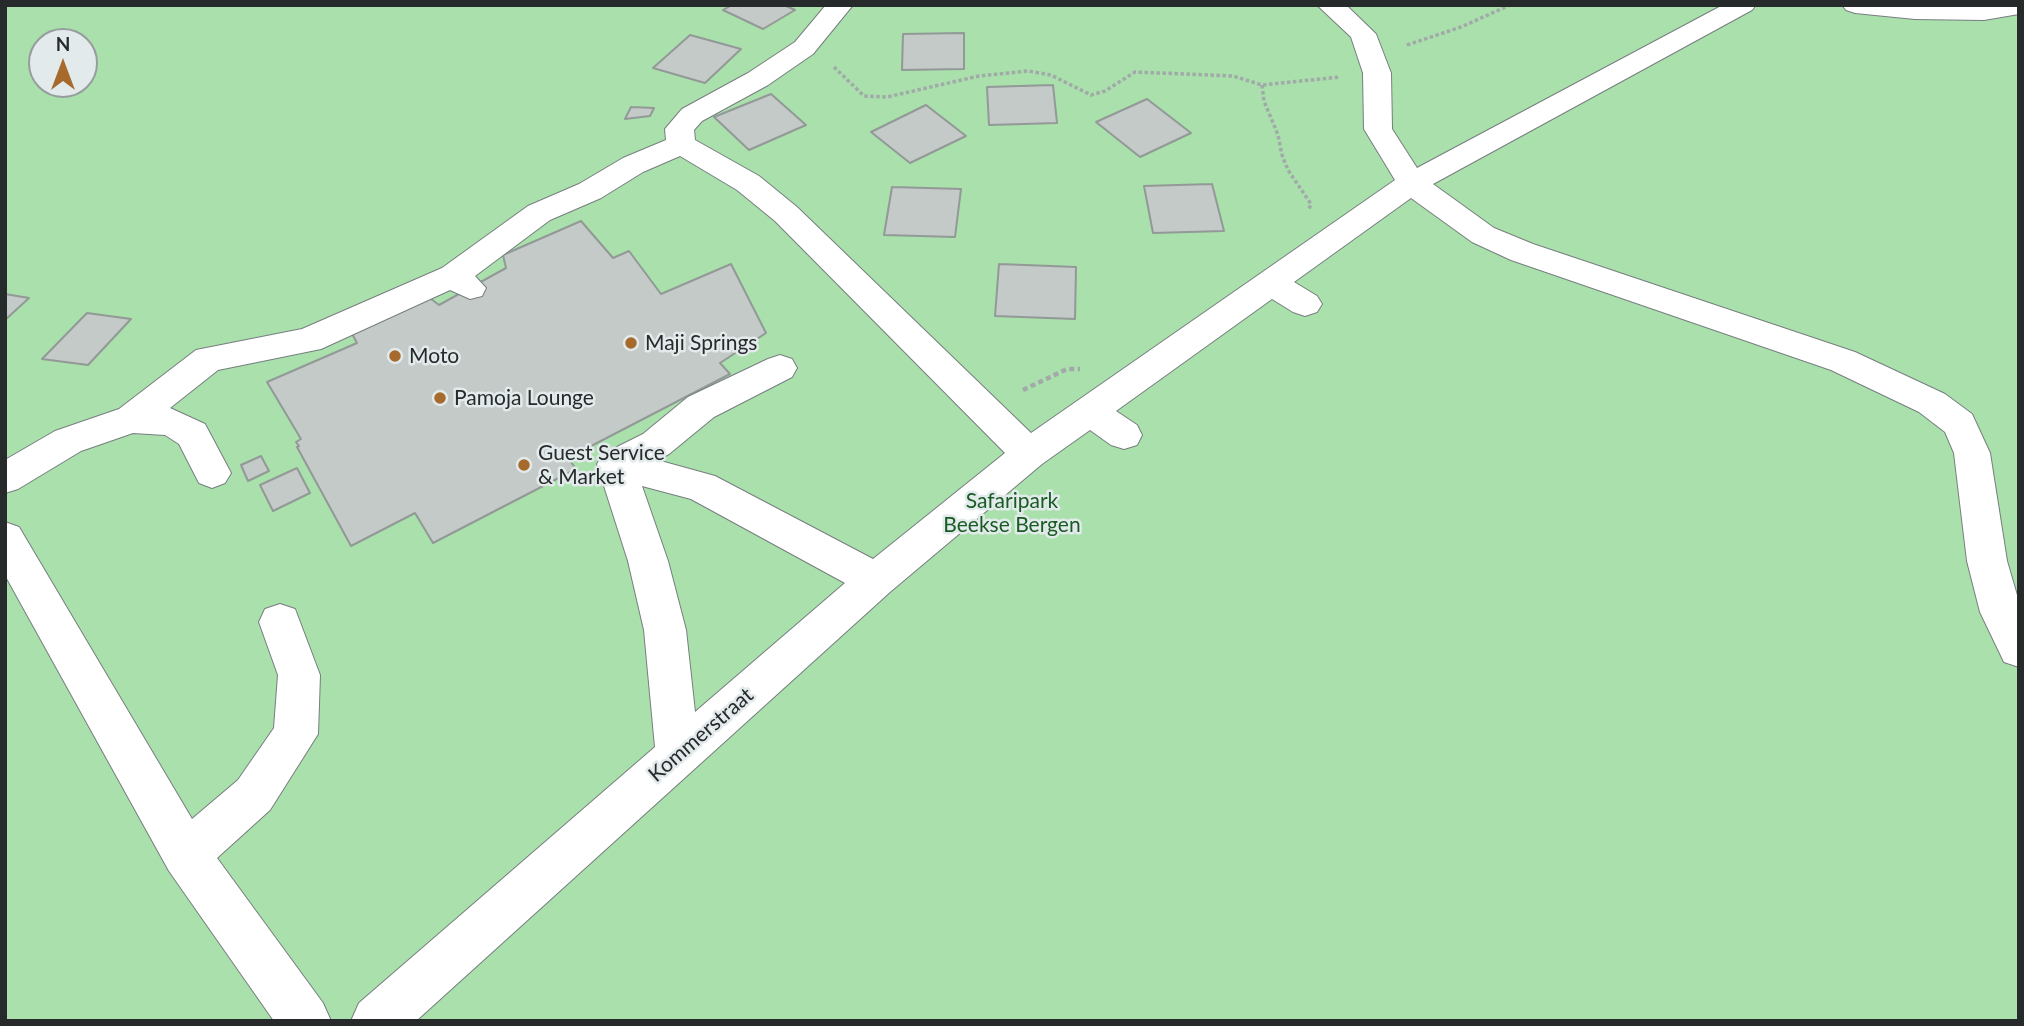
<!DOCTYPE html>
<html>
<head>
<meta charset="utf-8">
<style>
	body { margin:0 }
	#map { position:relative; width:2024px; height:1026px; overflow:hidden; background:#e2eaeb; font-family:Lato,sans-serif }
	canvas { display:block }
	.frame { position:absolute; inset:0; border:7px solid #272a2a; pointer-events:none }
	.north { position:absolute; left:28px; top:28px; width:70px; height:70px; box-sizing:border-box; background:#e2eaeb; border:2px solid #979d9e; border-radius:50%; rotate:0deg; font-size:19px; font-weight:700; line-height:28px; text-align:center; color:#272a2a }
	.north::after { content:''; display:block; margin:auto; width:24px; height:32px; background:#a66a2c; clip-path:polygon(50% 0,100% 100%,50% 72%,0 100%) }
</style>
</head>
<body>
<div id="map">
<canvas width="2024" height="1026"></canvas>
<div class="frame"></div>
<div class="north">N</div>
</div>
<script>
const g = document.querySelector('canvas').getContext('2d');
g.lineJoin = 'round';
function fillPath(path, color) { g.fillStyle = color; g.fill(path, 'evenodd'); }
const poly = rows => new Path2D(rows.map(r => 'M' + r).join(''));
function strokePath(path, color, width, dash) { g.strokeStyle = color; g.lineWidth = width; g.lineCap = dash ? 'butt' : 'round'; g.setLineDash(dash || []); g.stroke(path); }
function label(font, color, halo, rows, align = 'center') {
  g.font = font + ' Lato,sans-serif'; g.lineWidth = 5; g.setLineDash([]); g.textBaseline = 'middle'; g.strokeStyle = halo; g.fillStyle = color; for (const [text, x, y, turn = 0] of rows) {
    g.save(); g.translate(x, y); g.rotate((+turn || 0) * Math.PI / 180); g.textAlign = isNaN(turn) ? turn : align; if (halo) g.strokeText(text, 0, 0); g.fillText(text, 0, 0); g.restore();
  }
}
fillPath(poly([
	[5,5,2019,5,2019,1021,5,1021],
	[42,42,84,42,84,84,42,84]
]), '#a9e0ab');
const building = poly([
	[732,5,784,5,795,10,763,29,723,10,732,5],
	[964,33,964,69,902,70,903,34,964,33],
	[690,35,741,49,705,83,653,68,690,35],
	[1053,85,1057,123,989,125,987,87,1053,85],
	[771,94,806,125,749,150,714,117,771,94],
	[1147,99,1191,133,1140,157,1096,122,1147,99],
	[926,105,966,136,910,163,871,132,926,105],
	[631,107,654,108,650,116,625,119,631,107],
	[1212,184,1224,231,1153,233,1144,186,1212,184],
	[892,187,961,189,955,237,884,235,892,187],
	[581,221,613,258,629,251,661,294,731,264,766,333,720,363,730,374,568,458,576,469,462,528,433,543,415,513,351,546,297,447,299,446,296,442,301,439,267,382,357,343,350,330,427,296,439,305,506,268,503,255,581,221],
	[999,264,1076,267,1075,319,995,316,999,264],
	[5,294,29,298,5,320,5,294],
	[87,313,131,319,88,365,42,359,87,313],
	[261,456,269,471,248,481,241,465,261,456],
	[297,468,310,493,273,511,260,485,297,468]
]);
fillPath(building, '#c3cac7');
strokePath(building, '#929997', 2);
const minor = poly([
	[826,5,853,5,813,54,768,85,702,121,694,130,695,140,759,176,797,207,1031,433,1395,180,1364,129,1363,73,1351,37,1317,5,1346,5,1376,34,1391,73,1392,129,1417,168,1723,5,1756,5,1752,10,1433,184,1494,228,1533,244,1855,352,1945,394,1972,414,1990,453,2007,561,2019,602,2019,667,2004,662,1980,612,1967,561,1954,453,1945,432,1919,412,1831,370,1511,260,1472,242,1411,198,1294,282,1317,296,1322,304,1317,312,1305,316,1293,312,1272,299,1116,411,1137,425,1142,435,1137,445,1124,449,1111,445,1090,430,1042,464,890,592,416,1021,351,1021,359,1003,655,747,644,630,628,561,597,464,603,454,643,434,688,397,768,359,780,355,792,359,797,368,792,377,714,417,669,454,657,460,715,476,873,559,1005,453,775,221,737,190,680,156,643,172,601,198,550,220,475,276,486,288,482,296,470,299,450,290,321,349,218,370,170,408,205,424,231,473,225,483,212,488,199,483,179,444,165,435,133,433,81,451,18,489,5,493,5,460,55,431,119,409,196,350,302,329,442,268,528,206,579,184,623,158,666,140,665,129,682,109,748,73,795,42,826,5],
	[642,486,691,499,845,583,695,712,686,630,668,561,642,486],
	[1842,5,2019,5,2019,14,1984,20,1915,19,1855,13,1846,10,1842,5],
	[5,522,19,527,192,819,238,780,274,728,278,675,259,622,265,609,280,604,295,609,320,675,318,734,270,810,217,858,323,1003,331,1021,274,1021,169,871,5,575,5,522]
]);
strokePath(minor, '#777e7f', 2);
strokePath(poly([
	[1407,45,1461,27,1510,5],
	[834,67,864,96,887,97,979,76,1028,71,1051,75,1091,95,1105,91,1135,72,1233,76,1262,85,1340,77],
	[1262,85,1264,101,1278,135,1282,155,1288,170,1311,204,1309,209]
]), '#a2a9a9', 3.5, [3.5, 2.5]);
strokePath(poly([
	[1023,390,1067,369,1080,369]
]), '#a2a9a9', 4.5, [5, 3.5]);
fillPath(minor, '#fff');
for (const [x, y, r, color] of [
	[631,343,7,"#a66a2c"],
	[395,356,7,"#a66a2c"],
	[440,398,7,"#a66a2c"],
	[524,465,7,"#a66a2c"]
]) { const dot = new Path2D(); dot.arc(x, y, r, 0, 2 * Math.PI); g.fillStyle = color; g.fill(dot); strokePath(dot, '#e2eaeb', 2.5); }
label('21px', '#272a2a', '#e2eaeb', [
	["Maji Springs",645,343],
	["Moto",409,356],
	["Pamoja Lounge",454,398],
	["Guest Service",538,453],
	["& Market",538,477]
], 'left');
label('21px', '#195c22', '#e2eaeb', [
	["Safaripark",1012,501],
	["Beekse Bergen",1012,525]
]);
label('21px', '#272a2a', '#e2eaeb', [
	["Kommerstraat",701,735,-41]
]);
</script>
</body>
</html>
